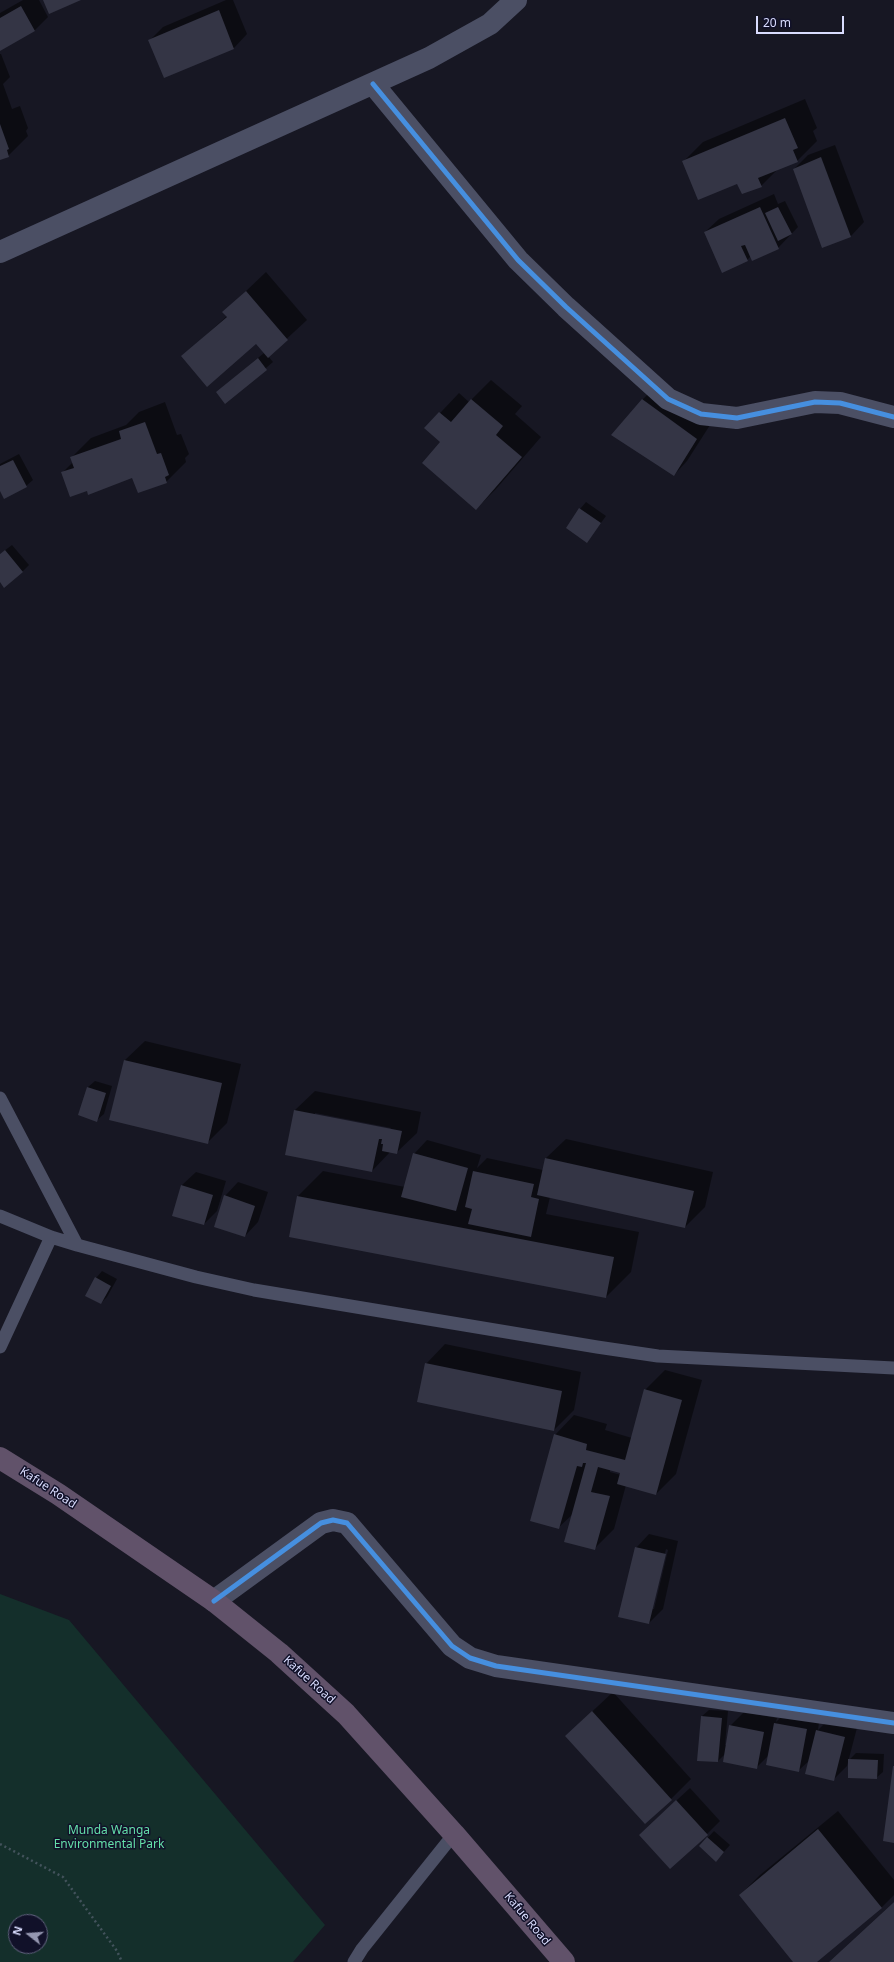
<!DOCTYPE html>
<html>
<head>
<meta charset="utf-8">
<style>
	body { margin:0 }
	#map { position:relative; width:894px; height:1962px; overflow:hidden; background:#171723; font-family:"Noto Sans",sans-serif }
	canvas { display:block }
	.north { position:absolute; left:8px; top:1914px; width:40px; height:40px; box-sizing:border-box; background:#111129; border:1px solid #61627e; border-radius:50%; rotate:287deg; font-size:11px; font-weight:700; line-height:16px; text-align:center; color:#d9dcfe }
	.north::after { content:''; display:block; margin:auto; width:14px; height:18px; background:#9597b1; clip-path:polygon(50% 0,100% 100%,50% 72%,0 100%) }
	.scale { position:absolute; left:756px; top:16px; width:88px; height:18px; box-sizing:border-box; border:2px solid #d9dcfe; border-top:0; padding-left:5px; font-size:12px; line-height:14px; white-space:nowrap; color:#d9dcfe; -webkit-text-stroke:3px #111129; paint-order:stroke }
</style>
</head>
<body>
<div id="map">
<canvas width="894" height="1962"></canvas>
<div class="north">N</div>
<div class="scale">20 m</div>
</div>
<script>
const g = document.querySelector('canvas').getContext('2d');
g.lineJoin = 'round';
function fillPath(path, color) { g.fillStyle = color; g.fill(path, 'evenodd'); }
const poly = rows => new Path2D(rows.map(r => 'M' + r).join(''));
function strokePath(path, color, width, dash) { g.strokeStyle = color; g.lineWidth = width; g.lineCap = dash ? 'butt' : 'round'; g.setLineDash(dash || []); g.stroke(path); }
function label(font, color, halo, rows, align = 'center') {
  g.font = font + ' "Noto Sans",sans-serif'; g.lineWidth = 3; g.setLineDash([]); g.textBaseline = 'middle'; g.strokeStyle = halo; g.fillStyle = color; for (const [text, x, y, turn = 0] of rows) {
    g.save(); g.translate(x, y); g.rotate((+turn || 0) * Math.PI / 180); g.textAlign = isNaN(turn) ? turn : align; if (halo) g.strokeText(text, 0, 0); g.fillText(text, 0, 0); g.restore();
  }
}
fillPath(poly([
	[0,1594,69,1620,325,1925,293,1962,0,1962],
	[16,1922,40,1922,40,1946,16,1946]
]), '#142f2b');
fillPath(poly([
	[23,0,39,0,48,17,35,30,0,50,0,13],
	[226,0,233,0,247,34,234,48,164,77,150,40,163,27],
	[0,54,1,54,10,77,3,84,12,109,20,106,28,128,26,131,28,136,8,156,0,159],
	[805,99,817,128,813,131,817,141,797,161,778,169,761,186,738,182,683,162,703,142],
	[835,145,864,222,851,236,794,169,808,155],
	[774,194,778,204,785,201,798,227,778,248,751,256,747,260,705,232,719,219],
	[266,272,307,320,268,356,273,362,225,403,224,386,264,353,256,343,183,356,227,316,224,312],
	[491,380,522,406,515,414,541,437,496,489,476,509,441,441,426,428,459,393,469,402],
	[656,386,710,425,687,461,674,475,642,400],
	[165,402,177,435,181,434,189,454,185,458,186,462,166,482,133,477,88,489,62,473,73,462,71,458,91,438,126,425,139,412],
	[19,454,33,480,26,486,0,489,0,464],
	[586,502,606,516,587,542,580,509],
	[12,545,29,565,22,572,0,581,0,554],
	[145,1041,241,1064,227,1123,207,1143,125,1060],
	[95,1081,112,1086,104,1114,97,1120,88,1087],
	[315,1091,421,1112,417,1133,397,1152,391,1151,372,1171,295,1110],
	[315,1113,391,1128,389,1130,315,1115],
	[566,1139,713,1172,705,1207,685,1227,550,1197,546,1214,639,1232,631,1272,606,1297,290,1236,298,1196,323,1171,405,1187,414,1154,427,1140,481,1155,477,1168,487,1158,543,1170,546,1158],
	[196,1172,226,1181,217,1211,204,1224,173,1215,182,1185],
	[238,1182,268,1192,258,1222,245,1236,225,1196],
	[102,1271,117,1279,107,1297,101,1303,96,1278],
	[445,1344,581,1372,574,1410,554,1430,426,1364],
	[665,1370,702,1380,676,1474,656,1494,626,1485,614,1529,594,1549,573,1514,558,1528,555,1435,574,1415,607,1424,605,1430,632,1438,645,1390],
	[610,1469,621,1472,621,1475,610,1472],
	[649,1534,678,1541,663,1609,649,1623,636,1548],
	[666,1549,668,1550,654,1609,652,1609],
	[613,1692,691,1779,671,1799,566,1736],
	[709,1710,728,1711,725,1745,727,1745,730,1726,744,1712,777,1718,776,1722,788,1710,820,1715,818,1730,831,1717,858,1724,847,1766,833,1780,810,1760,799,1770,769,1755,756,1768,725,1754,718,1761,702,1716],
	[856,1753,884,1754,883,1772,876,1778,849,1760],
	[690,1788,720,1821,707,1834,654,1821],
	[838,1811,894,1880,894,1895,881,1908,815,1962,795,1962,740,1895,760,1875],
	[714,1831,730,1845,722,1854,700,1846],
	[894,1902,894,1962,829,1962]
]), '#0007');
fillPath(poly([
	[43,0,81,0,49,14],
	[21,6,35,31,0,51,0,18],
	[219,10,234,49,164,78,148,40],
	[785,118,798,148,793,150,798,162,758,178,762,187,742,194,737,184,698,200,682,161],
	[0,124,9,149,7,150,9,157,0,160],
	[821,157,851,237,822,248,793,169],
	[760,207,779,249,752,261,745,245,741,246,748,261,722,273,704,232],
	[778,207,792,234,778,241,765,213],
	[246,291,288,340,268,358,256,344,207,387,181,356,227,317,222,312],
	[258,358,267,370,225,404,216,392],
	[471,399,503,426,496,435,522,457,476,510,422,463,440,442,424,428,439,412,451,422],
	[642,399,697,439,674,476,611,435],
	[145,422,157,454,161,453,169,475,165,477,167,483,138,493,132,478,88,495,87,491,70,497,61,472,74,468,70,457,121,439,119,431],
	[13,460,27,487,4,499,0,491,0,466],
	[579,508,601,523,587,543,566,528],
	[5,550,23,572,4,588,0,582,0,554],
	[124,1060,222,1083,208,1144,109,1120],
	[87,1087,106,1093,97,1122,78,1115],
	[294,1110,402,1131,397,1154,382,1151,383,1144,381,1144,382,1139,379,1139,372,1172,285,1155],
	[413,1153,468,1168,456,1211,401,1197],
	[545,1158,694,1191,685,1228,537,1195],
	[473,1171,534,1184,531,1197,539,1199,531,1237,468,1224,472,1209,465,1207],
	[181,1185,213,1195,204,1225,172,1216],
	[224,1195,255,1206,245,1237,214,1227],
	[297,1196,614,1257,606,1298,289,1237],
	[95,1277,111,1286,101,1304,85,1296],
	[425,1363,562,1391,554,1431,417,1402],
	[644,1389,682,1400,656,1495,617,1484,620,1473,598,1467,591,1492,610,1496,595,1550,564,1542,586,1463,583,1463,582,1467,577,1466,559,1529,530,1521,554,1434,587,1444,586,1450,625,1460],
	[635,1547,666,1554,649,1624,618,1617],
	[592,1711,672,1800,645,1824,565,1736],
	[701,1716,722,1718,718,1762,697,1761],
	[774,1723,807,1729,799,1772,766,1765],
	[729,1725,764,1732,757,1769,723,1762],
	[816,1730,845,1737,834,1781,805,1774],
	[848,1759,878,1760,877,1779,848,1778],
	[893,1766,894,1766,894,1843,883,1841],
	[676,1800,708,1835,670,1869,639,1835],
	[818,1829,882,1908,817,1962,793,1962,739,1895],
	[707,1837,724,1852,716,1862,699,1846],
	[894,1902,894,1962,829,1962]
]), '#343545');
strokePath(poly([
	[0,1844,63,1877,117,1951,122,1962]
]), '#43535c', 2.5, [2, 3]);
strokePath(poly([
	[0,1098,77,1245],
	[0,1216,51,1237,77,1245,196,1277,254,1290,597,1347,658,1356,894,1368],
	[0,1347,51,1237],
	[354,1962,362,1949,454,1834]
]), '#4b4f64', 13);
strokePath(poly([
	[373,84,518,260,566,307,668,399,701,414,737,418,815,402,840,403,894,417],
	[0,252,429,58,490,24,516,0],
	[214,1601,321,1523,333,1520,347,1523,452,1646,470,1658,496,1666,894,1723]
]), '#4b4f64', 22);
strokePath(poly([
	[0,1458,58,1494,214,1601,279,1653,346,1714,454,1834,564,1962]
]), '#61526a', 22);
strokePath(poly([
	[373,84,518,260,566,307,668,399,701,414,737,418,815,402,840,403,894,417],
	[214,1601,321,1523,333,1520,347,1523,452,1646,470,1658,496,1666,894,1723]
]), '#468fdf', 5);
label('12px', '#d9dcfe', '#111129', [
	["Kafue Road",48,1488,33],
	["Kafue Road",309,1680,42],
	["Kafue Road",527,1919,50]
]);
label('12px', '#64dfa9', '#111129', [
	["Munda Wanga",109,1831],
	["Environmental Park",109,1845]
]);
</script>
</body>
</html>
